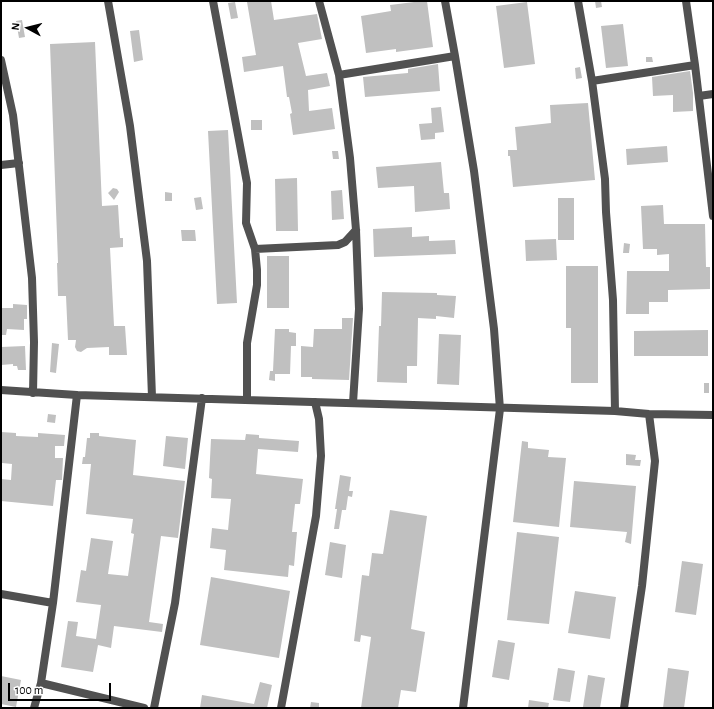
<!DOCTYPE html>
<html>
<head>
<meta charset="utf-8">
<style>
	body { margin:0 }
	#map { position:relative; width:714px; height:709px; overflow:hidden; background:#fff; font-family:"Alegreya Sans",sans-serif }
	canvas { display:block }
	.frame { position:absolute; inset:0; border:2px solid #000; pointer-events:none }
	.north { position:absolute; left:8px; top:8px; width:40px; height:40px; -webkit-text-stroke:3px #fff; paint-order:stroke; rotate:277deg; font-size:11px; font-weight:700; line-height:16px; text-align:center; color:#000 }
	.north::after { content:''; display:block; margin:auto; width:14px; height:18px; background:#000; clip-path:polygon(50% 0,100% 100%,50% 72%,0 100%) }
	.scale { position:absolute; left:8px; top:683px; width:103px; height:18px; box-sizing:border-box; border:2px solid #000; border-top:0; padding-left:5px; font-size:12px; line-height:14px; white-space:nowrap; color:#000; -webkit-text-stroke:3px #fff; paint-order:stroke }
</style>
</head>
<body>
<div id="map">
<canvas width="714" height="709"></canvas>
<div class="frame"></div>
<div class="north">N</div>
<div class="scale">100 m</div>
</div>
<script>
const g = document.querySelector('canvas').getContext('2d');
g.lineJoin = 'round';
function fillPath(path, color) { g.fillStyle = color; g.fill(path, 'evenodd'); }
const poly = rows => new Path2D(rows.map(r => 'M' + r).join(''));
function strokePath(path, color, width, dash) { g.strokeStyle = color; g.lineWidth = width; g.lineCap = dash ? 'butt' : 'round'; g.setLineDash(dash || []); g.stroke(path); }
fillPath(poly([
	[251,1,271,1,274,20,317,14,322,39,298,43,306,76,327,73,330,86,308,90,309,111,332,108,335,129,293,135,290,114,292,113,289,97,287,97,283,66,244,72,242,57,256,55,247,2],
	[422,1,427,1,433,47,396,52,396,49,366,53,361,16,391,11,390,5],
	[595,1,601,1,602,7,596,8],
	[235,2,238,18,231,19,228,3],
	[527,2,535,64,504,68,496,6],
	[22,20,25,37,19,38,16,21],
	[623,24,628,66,606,68,601,26],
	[139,30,143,60,134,62,130,31],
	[95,42,102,206,118,205,120,238,123,238,123,247,110,248,114,326,125,326,127,355,109,355,109,347,87,348,81,352,77,351,75,347,76,340,68,340,66,296,58,296,57,263,58,263,50,44],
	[646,57,652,57,653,62,646,62],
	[438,64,440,91,365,97,363,77,408,73,408,69],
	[580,67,582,78,576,79,575,68],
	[690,71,693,93,693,111,673,112,673,95,653,96,652,77],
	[588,103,595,180,513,187,510,156,508,156,508,150,517,150,515,127,551,123,550,105],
	[441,107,444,132,435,133,435,139,421,140,419,124,432,123,431,108],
	[251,120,262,120,262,130,251,130],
	[228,130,237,303,217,304,208,131],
	[667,146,668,162,627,165,626,149],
	[332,151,338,151,339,159,333,159],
	[441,162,444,193,449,193,450,209,415,212,414,186,378,188,376,167],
	[297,178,298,231,276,231,275,179],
	[113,188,117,189,119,192,114,200,108,193],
	[342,190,344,219,332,220,331,191],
	[165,192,172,193,172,201,165,201],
	[201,197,203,209,196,210,194,198],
	[558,198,574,198,574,240,558,240],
	[663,205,664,224,705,224,706,267,710,267,710,289,668,290,668,302,649,302,649,314,626,314,627,271,669,271,669,254,657,255,657,249,643,249,641,206],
	[412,227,412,237,429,236,429,241,455,240,456,254,374,257,373,229],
	[181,230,195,230,196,241,182,241],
	[556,239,557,260,526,261,525,240],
	[624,243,630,244,629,253,623,253],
	[267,256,289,256,289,308,267,308],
	[566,266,598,266,598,383,571,383,571,328,566,328],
	[382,292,437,293,437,295,456,296,454,318,436,316,436,319,418,318,417,366,407,366,407,383,377,382,379,326,381,326],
	[13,304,27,305,27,319,24,319,24,330,7,329,6,335,1,335,1,308,13,308],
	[342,318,353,318,349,380,312,379,312,377,301,377,301,346,313,347,314,329,342,329],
	[275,329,289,329,289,332,296,333,296,346,291,346,290,374,275,374,275,381,269,380,270,371,273,371],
	[708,330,708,356,634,356,634,331],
	[439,334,461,335,459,385,437,384],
	[52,343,59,344,56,373,50,372],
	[25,346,26,370,18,370,17,366,13,366,13,364,1,365,1,347],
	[704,383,709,383,709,393,704,393],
	[48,414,56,415,55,423,47,422],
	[1,432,16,433,16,436,38,437,38,433,65,435,64,446,55,446,55,458,63,458,62,480,56,480,53,506,1,501,1,479,11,480,12,464,2,463],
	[90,433,99,433,99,436,136,440,133,475,185,481,178,538,161,536,149,622,163,624,162,632,114,626,111,648,98,645,93,672,61,667,68,621,78,622,76,636,96,639,101,605,76,602,81,570,86,571,91,538,113,541,108,574,128,576,134,534,131,533,133,519,86,514,91,464,82,464,83,457,85,457,87,438,90,438],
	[246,434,259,435,259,438,299,441,298,452,258,449,256,474,303,479,300,504,295,504,292,532,297,532,294,566,289,565,288,577,224,570,226,550,210,548,212,528,228,530,231,499,211,498,212,479,209,478,211,439,245,440],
	[166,436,188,438,185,469,163,466],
	[522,441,528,442,528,448,549,450,548,457,566,458,559,527,513,522],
	[626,454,636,455,635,460,641,460,640,466,626,465],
	[340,475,351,477,349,491,353,491,352,497,348,496,346,510,342,510,339,529,334,529,337,509,335,509],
	[574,481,636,486,631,544,625,542,627,532,570,527],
	[390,510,427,516,411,629,425,632,416,692,401,690,398,708,361,708,371,637,361,635,360,642,354,641,362,575,369,576,372,553,383,554],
	[517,532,559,537,549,624,507,620],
	[330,542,346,545,342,578,325,575],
	[682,561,703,564,696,615,675,612],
	[211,577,290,591,279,658,200,645],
	[575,591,616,597,610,639,568,633],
	[498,640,515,643,509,680,492,677],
	[558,668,575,671,570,702,553,700],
	[668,668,689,671,684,708,663,708],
	[588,675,605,678,600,708,583,707],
	[1,676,21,680,16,707,1,704],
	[260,682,272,685,267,708,200,708,202,695,254,704],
	[529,700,549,703,548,708,528,708],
	[311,702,319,703,319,708,310,708]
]), '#c0c0c0');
strokePath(poly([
	[108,1,130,126,147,261,152,397],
	[213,1,247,183,246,223,255,249,257,270,257,285,247,343,247,400],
	[319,1,339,75,350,158,356,230,359,309,353,403],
	[445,1,455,56,474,171,494,329,500,409,463,708],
	[578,1,592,81,605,179,606,212,613,300,615,411],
	[686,1,695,65,713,216],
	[1,60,13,115,32,278,34,342,33,393],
	[339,75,455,56],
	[592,81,695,65],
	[699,96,713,94],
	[1,165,19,163],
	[255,249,338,245,345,242,356,230],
	[1,390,77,395,615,411,649,414,713,415],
	[1,594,53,603],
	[41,683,144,708],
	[34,708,41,683,53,603,77,395],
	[154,708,175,603,202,398],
	[281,708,316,516,321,456,319,419,315,402],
	[624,708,642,586,655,461,649,414]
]), '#515151', 8);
</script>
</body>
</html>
